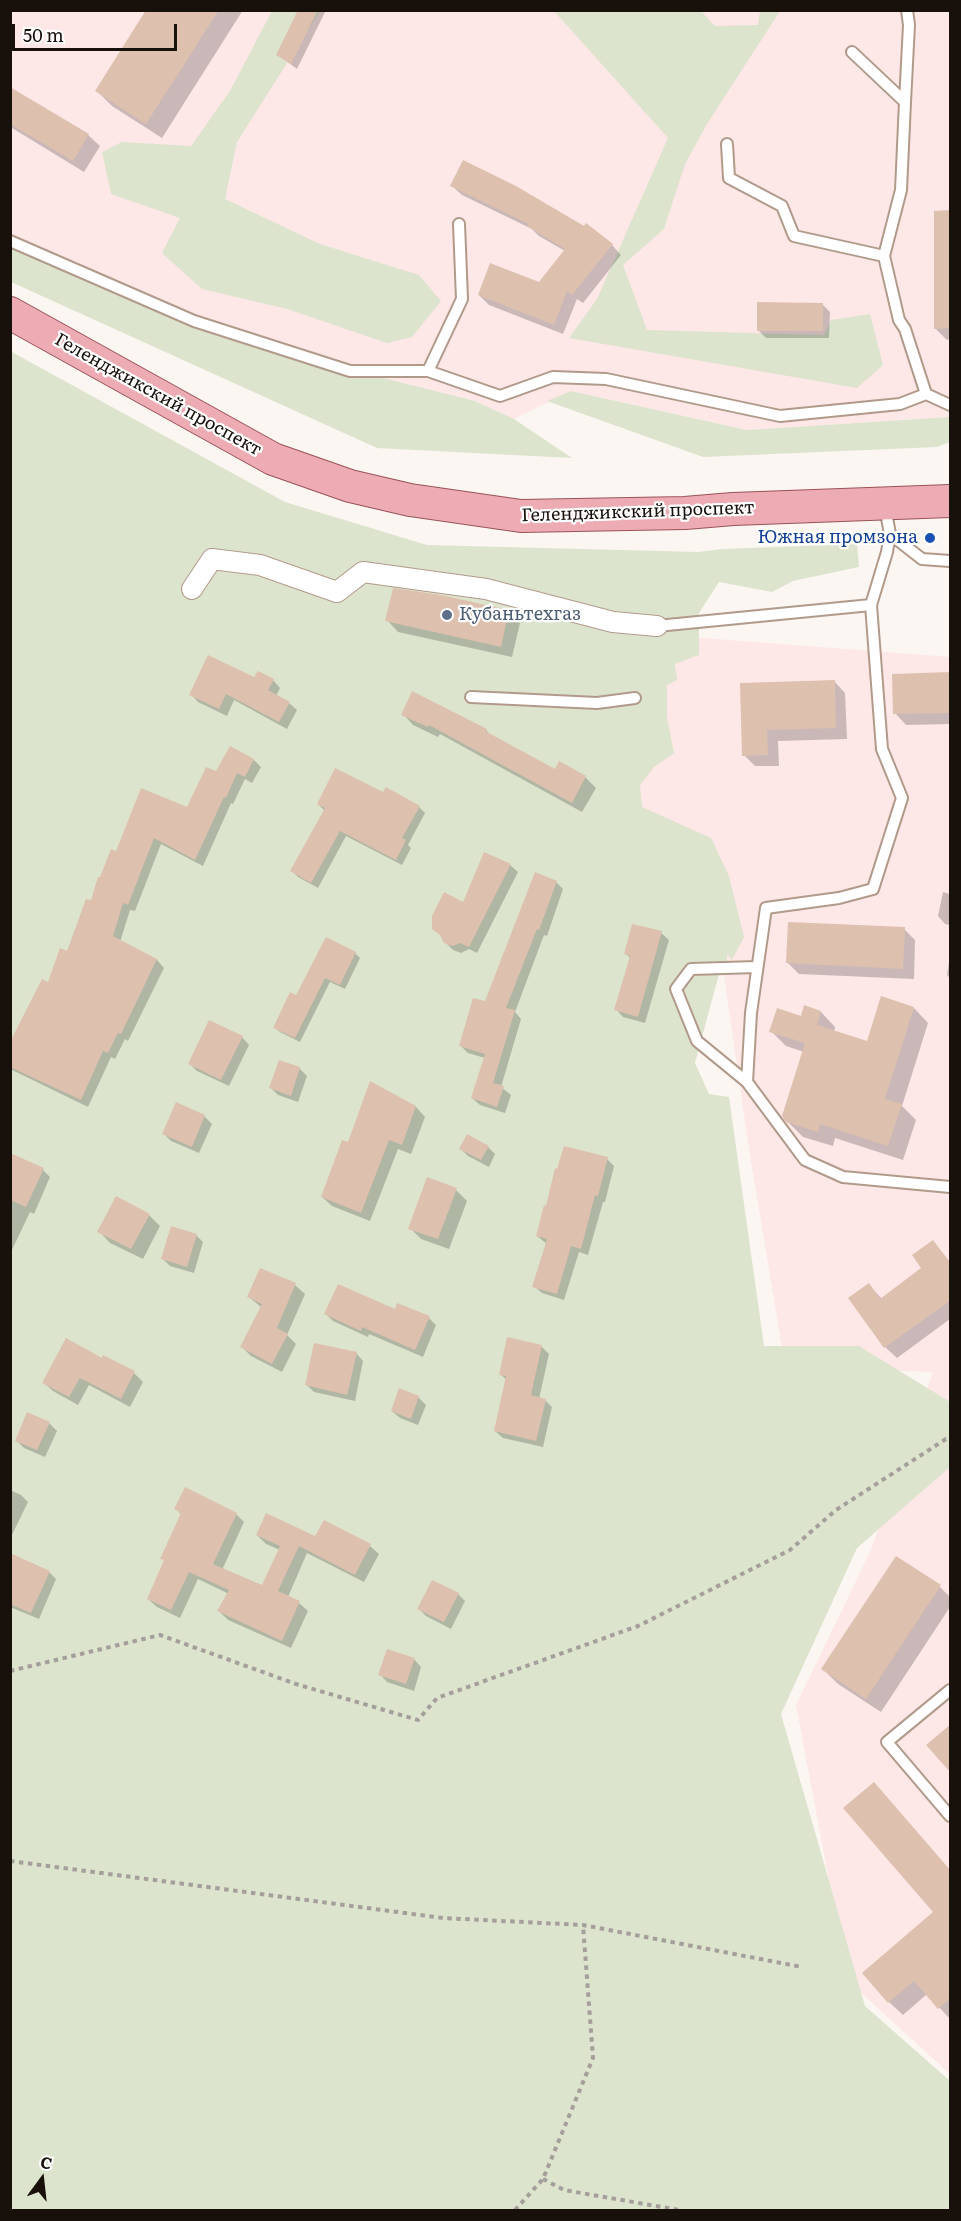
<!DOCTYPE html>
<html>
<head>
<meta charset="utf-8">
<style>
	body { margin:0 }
	#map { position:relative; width:961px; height:2221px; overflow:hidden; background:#fbf6f2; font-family:Literata,serif }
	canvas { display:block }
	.frame { position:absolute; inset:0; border:12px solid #18100a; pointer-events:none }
	.north { position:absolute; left:12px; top:2149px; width:60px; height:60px; -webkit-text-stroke:4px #fff; paint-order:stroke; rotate:15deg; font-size:16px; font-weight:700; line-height:24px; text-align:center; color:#18100a }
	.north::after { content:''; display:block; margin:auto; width:21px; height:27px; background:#18100a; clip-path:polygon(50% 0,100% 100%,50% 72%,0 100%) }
	.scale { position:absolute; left:12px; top:24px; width:165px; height:27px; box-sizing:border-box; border:3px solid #18100a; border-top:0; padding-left:8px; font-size:18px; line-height:21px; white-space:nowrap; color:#18100a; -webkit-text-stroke:4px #fff; paint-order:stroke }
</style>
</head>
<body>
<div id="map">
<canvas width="961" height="2221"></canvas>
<div class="frame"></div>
<div class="north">С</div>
<div class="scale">50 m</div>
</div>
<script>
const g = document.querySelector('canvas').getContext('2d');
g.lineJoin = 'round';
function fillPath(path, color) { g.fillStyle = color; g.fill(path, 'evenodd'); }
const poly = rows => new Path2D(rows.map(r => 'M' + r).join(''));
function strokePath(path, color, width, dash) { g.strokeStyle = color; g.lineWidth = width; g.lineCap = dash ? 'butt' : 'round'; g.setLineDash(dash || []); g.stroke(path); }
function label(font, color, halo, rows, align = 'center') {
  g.font = font + ' Literata,serif'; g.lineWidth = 4.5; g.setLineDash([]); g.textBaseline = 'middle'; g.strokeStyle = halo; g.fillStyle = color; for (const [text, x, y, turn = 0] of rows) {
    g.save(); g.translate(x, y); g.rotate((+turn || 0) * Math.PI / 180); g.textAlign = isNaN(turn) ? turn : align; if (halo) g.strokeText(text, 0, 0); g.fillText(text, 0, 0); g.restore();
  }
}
fillPath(poly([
	[11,11,950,11,950,417,747,430,571,391,514,419,475,401,328,364,144,301,11,243],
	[368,577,624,632,950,657,950,2074,848,1981,796,1705,871,1550,933,1372,785,1366,749,1149,722,961]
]), '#fde7e7');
fillPath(poly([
	[272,11,320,11,237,142,225,199,320,244,419,275,441,301,412,337,387,343,287,309,202,289,162,253,180,218,111,194,102,152,122,142,191,146,230,91],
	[554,11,701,11,715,26,758,25,760,11,780,11,707,124,685,164,664,229,623,265,647,330,824,335,831,320,870,314,883,365,857,388,569,338,597,299,668,138],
	[11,243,144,301,328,364,475,401,514,419,572,458,377,448,11,282],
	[10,351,285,502,427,545,698,552,722,549,857,544,859,567,793,581,772,592,719,582,699,613,699,655,675,664,677,680,667,685,667,717,674,753,654,767,640,785,642,807,711,838,729,876,744,937,732,960,727,954,727,974,722,963,695,1063,709,1094,729,1097,764,1346,859,1346,950,1402,950,1467,857,1548,781,1714,865,2006,950,2081,950,2210,11,2210],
	[571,391,747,430,950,417,950,442,937,447,703,457,547,401]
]), '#dde4cd');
fillPath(poly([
	[148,10,243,10,162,138,112,106,97,91],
	[300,10,325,12,297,69,278,55],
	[10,101,88,135,100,146,84,172,12,128],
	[452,186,612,245,621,255,583,303,577,299,563,334,489,305,479,295,539,283,565,251,539,236,532,229,462,195],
	[950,212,950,339,947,340,935,328],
	[822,304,830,312,829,338,766,338,758,330],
	[440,596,509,612,520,623,512,657,398,632,387,620],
	[950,674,950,724,906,725,895,713],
	[255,679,273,680,280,688,276,696,289,703,297,710,287,729,234,700,227,716,198,702,191,694],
	[834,681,845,693,847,739,778,741,779,766,755,766,744,755,742,684],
	[403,714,486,730,492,737,555,771,585,777,596,788,582,812,440,734,438,737,413,725],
	[254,760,261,767,252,783,245,779,233,804,231,803,203,866,161,844,135,911,130,910,120,942,157,960,164,968,128,1041,125,1039,115,1059,111,1057,88,1107,10,1069,10,1046,68,953,116,852,188,809,217,773],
	[383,794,419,807,425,813,408,845,411,848,402,865,346,836,318,888,298,877,292,871,325,811,318,804],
	[510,865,518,872,477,953,469,949,461,953,453,950,445,942,464,904],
	[556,882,563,889,547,936,544,935,515,1012,521,1019,501,1087,511,1095,505,1113,480,1105,472,1098,485,1058,468,1053,461,1046],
	[943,892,950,894,950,925,945,924,938,916],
	[904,929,915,940,914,979,799,974,788,963],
	[661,933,669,940,645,1023,623,1017,616,1009,631,959,626,954],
	[355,953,360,958,345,989,330,982,300,1042,280,1032,275,1027,297,997],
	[950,956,950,978,947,975],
	[914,1008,928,1023,902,1106,916,1120,903,1160,835,1138,833,1146,803,1137,787,1121,804,1052,786,1046,771,1031,821,1012,835,1027,834,1032,868,1043],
	[242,1037,249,1045,229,1086,197,1071,190,1064],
	[299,1068,307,1076,298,1102,278,1095,271,1088],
	[371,1083,416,1107,425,1117,411,1154,398,1149,370,1221,332,1206,322,1197,348,1144],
	[176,1104,205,1117,212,1124,199,1153,171,1141,164,1134],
	[488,1147,495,1154,489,1167,468,1156,461,1149],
	[10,1155,43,1170,50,1177,34,1214,30,1212,10,1254],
	[607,1159,614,1166,605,1202,603,1202,588,1255,579,1252,564,1300,542,1293,534,1286,547,1244,537,1236],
	[456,1190,467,1201,449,1249,421,1239,410,1228],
	[149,1215,160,1226,143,1259,110,1243,99,1231],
	[196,1235,203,1242,194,1273,170,1266,163,1259],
	[933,1242,950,1262,950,1319,897,1358,885,1347,869,1285,882,1299,923,1269],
	[295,1285,305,1294,287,1335,296,1344,282,1372,251,1356,242,1347,262,1308,249,1297],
	[326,1314,429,1318,436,1325,423,1357,369,1334,368,1337,333,1321],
	[542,1347,549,1354,539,1399,545,1400,552,1407,543,1447,503,1438,495,1431,507,1380,500,1374],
	[356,1353,363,1361,355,1401,314,1392,307,1385],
	[104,1357,134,1373,143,1382,130,1407,89,1385,78,1405,53,1391,44,1383,103,1360],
	[418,1397,426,1405,418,1425,400,1418,392,1411],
	[49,1423,57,1431,45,1457,24,1448,16,1440],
	[10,1490,21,1495,28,1502,10,1539],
	[176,1509,236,1514,244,1522,222,1570,263,1587,280,1550,266,1544,257,1535,316,1538,324,1522,370,1546,379,1554,364,1582,307,1553,288,1597,299,1603,308,1611,291,1648,228,1620,219,1611,229,1594,198,1579,180,1618,157,1607,148,1599,165,1561,162,1558,182,1515],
	[10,1555,49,1572,56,1579,39,1619,10,1607],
	[940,1587,950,1597,950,1607,881,1712,838,1684,823,1669],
	[458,1594,465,1601,451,1629,426,1616,419,1609],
	[414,1659,421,1667,414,1691,387,1682,380,1674],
	[874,1784,950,1871,950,2019,927,1994,903,2015,889,2002,935,1913]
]), '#0003');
fillPath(poly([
	[146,10,219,10,146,124,95,91],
	[298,10,318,10,291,64,276,55],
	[10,87,89,134,73,161,10,124],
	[463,160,516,186,584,226,586,223,613,244,572,295,567,291,554,325,478,295,490,263,539,282,565,249,527,226,529,224,450,186],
	[951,210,951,328,934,329,934,211],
	[757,302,823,303,823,331,757,331],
	[393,588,441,595,509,610,501,647,385,621],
	[208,655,254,677,258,671,274,679,268,690,290,702,279,722,226,694,219,709,189,695],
	[951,672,951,713,893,714,892,674],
	[835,680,836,728,767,730,768,755,742,756,740,683],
	[412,691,487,729,485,731,555,769,559,761,586,776,572,803,429,725,428,727,401,715],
	[230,746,254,759,245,777,237,773,226,798,224,797,195,860,154,838,128,905,123,903,113,936,157,959,121,1034,118,1033,108,1053,103,1051,81,1100,10,1067,10,1042,42,979,48,982,60,948,67,951,86,899,91,900,98,877,100,877,111,849,116,851,141,788,187,807,206,767,216,771],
	[335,768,383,792,386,787,420,806,402,838,406,840,396,860,340,831,311,883,290,871,325,808,317,804],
	[484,852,511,864,469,947,460,943,453,946,444,943,440,935,432,929,432,916,444,892,463,902],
	[535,872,557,881,539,930,537,929,506,1008,515,1010,493,1083,504,1086,497,1107,471,1098,485,1054,459,1046,473,998,485,1001],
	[788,922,905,927,903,969,786,963],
	[632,924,662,931,638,1017,614,1010,630,956,624,954],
	[326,937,356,952,340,985,325,978,295,1038,273,1028,290,992,296,995],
	[881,996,914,1007,885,1099,902,1104,888,1146,820,1124,818,1132,786,1122,782,1116,805,1043,769,1032,777,1008,801,1016,804,1005,821,1011,817,1025,867,1041],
	[209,1020,243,1036,221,1080,188,1064],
	[279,1060,300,1067,291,1096,269,1088],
	[370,1081,416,1106,402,1145,389,1140,361,1213,321,1197,342,1140,348,1142],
	[176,1102,205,1115,192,1147,162,1134],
	[467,1134,489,1146,481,1160,459,1149],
	[564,1146,608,1157,598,1196,595,1195,581,1249,571,1246,557,1294,532,1287,547,1239,536,1236,544,1205,546,1206,555,1168,557,1169],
	[10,1153,44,1168,26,1207,10,1200],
	[427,1177,457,1188,438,1239,408,1229],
	[116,1196,150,1214,131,1249,97,1232],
	[171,1226,197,1234,187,1267,161,1259],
	[933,1240,951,1264,951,1300,884,1348,848,1298,869,1283,880,1299,921,1268,912,1255],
	[260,1268,296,1283,277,1328,288,1334,272,1364,240,1347,262,1304,247,1297],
	[338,1284,395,1309,397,1303,430,1316,415,1350,362,1327,361,1331,324,1314],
	[507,1337,542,1345,531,1395,546,1399,536,1441,494,1431,506,1376,499,1375],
	[66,1338,102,1358,103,1355,135,1371,121,1399,80,1378,69,1397,42,1383],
	[314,1343,357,1352,347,1395,305,1385],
	[399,1388,419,1396,411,1419,391,1411],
	[27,1412,50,1422,37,1450,15,1441],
	[185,1487,237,1513,213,1564,262,1585,280,1546,256,1535,266,1513,315,1536,324,1520,371,1544,355,1575,299,1546,278,1591,300,1601,282,1641,217,1611,229,1590,189,1572,171,1610,147,1599,164,1560,160,1559,181,1513,174,1509],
	[10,1553,50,1571,31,1613,10,1604],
	[896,1556,941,1585,866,1699,821,1669],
	[432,1580,459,1593,444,1622,417,1609],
	[387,1649,415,1658,406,1684,378,1675],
	[951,1724,951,1773,926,1745],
	[874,1782,951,1871,951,1998,938,2009,914,1981,888,2003,862,1973,933,1912,843,1808]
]), '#ddc0ae');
const service = poly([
	[905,102,909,25,907,10],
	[727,144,729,178,782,206,794,236,884,256],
	[10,241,194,321,350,371,428,371,500,396,553,377,606,379,780,416,900,404,926,394,905,329,899,320,884,256,901,190,905,102,852,52],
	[428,371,462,299,459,224],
	[926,394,950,405],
	[885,507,890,534,922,559,950,561],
	[871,605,882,749,902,798,873,889,839,898,766,908,751,1013,747,1082,805,1160,843,1177,950,1187],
	[657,626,871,605,887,552,890,534],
	[471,697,597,703,635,698],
	[747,1082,697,1041,676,989,691,969,757,967],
	[950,1690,887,1742,950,1816]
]);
const minor = poly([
	[192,589,212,559,260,565,337,592,363,572,486,589,613,622,657,626]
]);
const primary = poly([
	[10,313,273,459,350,486,410,500,521,516,685,513,733,509,950,501]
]);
strokePath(service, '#b29a8b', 14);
strokePath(minor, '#b29a8b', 22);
strokePath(primary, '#9b5258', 34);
strokePath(poly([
	[10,1671,160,1635,296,1684,418,1720,437,1698,638,1626,790,1550,836,1510,946,1439,950,1439],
	[10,1861,443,1918,583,1925,802,1967],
	[543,2179,564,2190,679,2210],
	[515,2210,543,2179,593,2058,583,1925]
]), '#a59f9b', 4, [4.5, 4.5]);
strokePath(service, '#fff', 10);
strokePath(minor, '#fff', 20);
strokePath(primary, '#edacb4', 32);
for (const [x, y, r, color] of [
	[930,538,6,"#1a4fb4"],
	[447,615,6,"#5c6f8a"]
]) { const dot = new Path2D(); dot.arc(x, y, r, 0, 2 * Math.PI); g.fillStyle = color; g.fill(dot); strokePath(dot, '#fff', 2); }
label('18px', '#18100a', '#fff', [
	["Геленджикский проспект",158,395,29],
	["Геленджикский проспект",638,512,-2]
]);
label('18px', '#164399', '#fff', [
	["Южная промзона",918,538]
], 'right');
label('18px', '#4e5e75', '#fff', [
	["Кубаньтехгаз",459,615]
], 'left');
</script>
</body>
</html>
